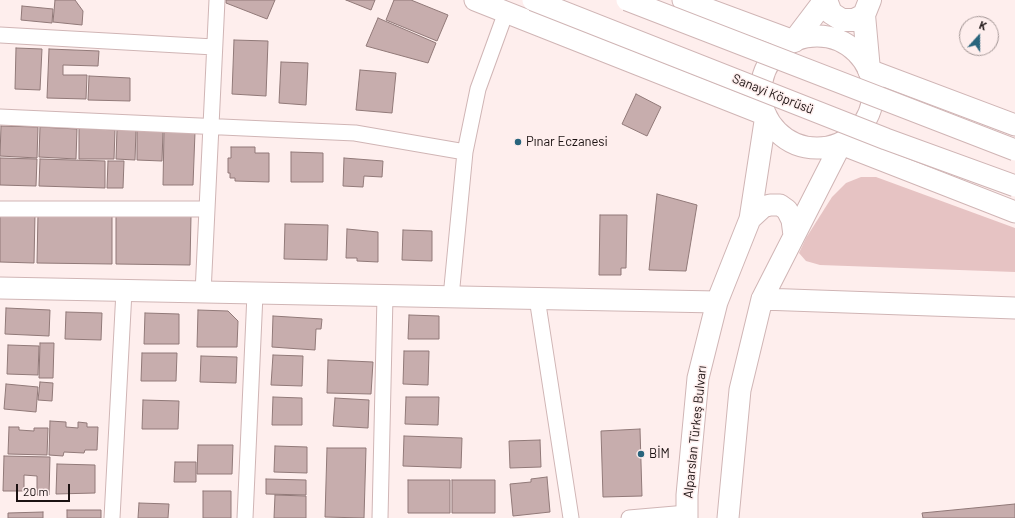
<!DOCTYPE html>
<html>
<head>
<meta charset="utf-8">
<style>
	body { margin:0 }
	#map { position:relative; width:1015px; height:518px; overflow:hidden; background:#feeeed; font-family:Barlow,sans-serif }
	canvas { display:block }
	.north { position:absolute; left:959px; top:16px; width:40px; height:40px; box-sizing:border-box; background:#feeeed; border:1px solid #a39695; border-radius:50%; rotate:21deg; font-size:11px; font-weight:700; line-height:16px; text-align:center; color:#1b1212 }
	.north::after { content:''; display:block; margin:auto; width:14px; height:18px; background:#29647c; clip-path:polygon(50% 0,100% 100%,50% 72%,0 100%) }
	.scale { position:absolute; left:16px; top:484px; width:54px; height:18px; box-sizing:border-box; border:2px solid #1b1212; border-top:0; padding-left:5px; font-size:12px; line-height:14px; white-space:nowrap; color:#1b1212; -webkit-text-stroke:3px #feeeed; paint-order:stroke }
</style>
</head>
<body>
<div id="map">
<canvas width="1015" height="518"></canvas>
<div class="north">K</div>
<div class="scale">20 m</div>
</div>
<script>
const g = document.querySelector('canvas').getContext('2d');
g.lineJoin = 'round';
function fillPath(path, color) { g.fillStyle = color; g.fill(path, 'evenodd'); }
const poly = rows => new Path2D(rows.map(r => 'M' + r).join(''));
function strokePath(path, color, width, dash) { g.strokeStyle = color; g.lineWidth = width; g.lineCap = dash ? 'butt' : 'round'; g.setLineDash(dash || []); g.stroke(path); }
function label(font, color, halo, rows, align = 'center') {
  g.font = font + ' Barlow,sans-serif'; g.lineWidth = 3; g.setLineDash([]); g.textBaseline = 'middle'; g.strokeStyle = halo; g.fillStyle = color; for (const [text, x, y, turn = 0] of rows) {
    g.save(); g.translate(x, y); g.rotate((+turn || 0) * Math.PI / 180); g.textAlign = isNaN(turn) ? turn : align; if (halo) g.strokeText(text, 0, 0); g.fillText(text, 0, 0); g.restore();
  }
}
fillPath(poly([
	[861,177,876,177,1015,228,1015,272,820,265,806,261,799,253,806,238,832,197,846,183]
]), '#e6c3c3');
const building = poly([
	[55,0,75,0,83,11,82,25,53,22,55,0],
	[226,0,275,0,267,19,226,3,226,0],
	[346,0,375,0,371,10,346,0],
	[394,0,411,0,448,15,437,41,386,20,394,0],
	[22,6,53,9,52,23,21,20,22,6],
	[378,18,436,43,428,63,366,46,378,18],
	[234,40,268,41,266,96,232,94,234,40],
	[16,48,42,49,40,90,15,89,16,48],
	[49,49,99,51,98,66,63,65,63,75,87,75,86,99,47,98,49,49],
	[281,62,308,63,306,105,279,103,281,62],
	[360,70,396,73,392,113,356,110,360,70],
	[89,76,130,78,130,101,88,100,89,76],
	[636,94,661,107,647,136,622,124,636,94],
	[1,126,38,127,37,158,0,156,1,126],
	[40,127,77,129,76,159,39,157,40,127],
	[79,128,115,130,114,159,79,159,79,128],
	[117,130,136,130,135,160,116,159,117,130],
	[137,130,163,131,162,161,137,160,137,130],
	[164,131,195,132,193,185,163,185,164,131],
	[231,147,255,147,255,153,269,153,269,182,235,181,235,178,230,178,230,173,228,173,228,158,231,158,231,147],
	[291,152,323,153,323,182,291,182,291,152],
	[0,158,37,159,36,186,0,185,0,158],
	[344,158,383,161,382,177,364,176,363,187,343,186,344,158],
	[40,159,105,161,105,188,39,186,40,159],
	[108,161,124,161,123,188,107,188,108,161],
	[657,194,697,205,686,271,649,270,657,194],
	[0,213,35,214,34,263,0,262,0,213],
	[38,214,112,215,112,264,37,263,38,214],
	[116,215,191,216,190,265,116,264,116,215],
	[600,215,627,215,626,268,621,268,621,275,599,275,600,215],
	[285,224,328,225,327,260,284,259,285,224],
	[347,229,378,232,378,262,357,261,357,258,346,258,347,229],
	[403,230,432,231,432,261,402,260,403,230],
	[6,308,50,310,49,336,5,334,6,308],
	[198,310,228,311,238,321,237,347,197,347,198,310],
	[66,312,102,313,101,340,65,339,66,312],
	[145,313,179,314,179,344,144,344,145,313],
	[409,315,439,316,439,339,408,339,409,315],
	[273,316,322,319,321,329,316,329,315,350,272,347,273,316],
	[40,343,54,343,53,378,39,378,40,343],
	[8,345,39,346,38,375,7,374,8,345],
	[404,351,429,351,428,385,403,384,404,351],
	[142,353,177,353,176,381,141,381,142,353],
	[273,355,303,356,302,386,271,385,273,355],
	[201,356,237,357,236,383,200,382,201,356],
	[328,360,373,362,371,394,327,393,328,360],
	[40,382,53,383,52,401,38,400,40,382],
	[6,384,38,387,36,412,4,409,6,384],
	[273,397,302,398,302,425,272,425,273,397],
	[406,397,439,397,438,425,405,424,406,397],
	[335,398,369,400,368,428,333,426,335,398],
	[143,400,179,401,178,429,142,429,143,400],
	[50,421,66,422,66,427,78,428,78,422,87,423,87,427,98,427,97,450,85,450,84,453,64,452,63,456,49,455,50,421],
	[9,427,19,427,19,430,34,431,34,428,48,428,47,455,8,454,9,427],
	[640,429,642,496,603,497,601,431,640,429],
	[404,436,462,438,461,468,403,466,404,436],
	[540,440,541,467,510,468,509,441,540,440],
	[198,445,233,445,232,474,197,474,198,445],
	[275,446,307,447,307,473,274,472,275,446],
	[327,448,366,448,364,518,325,517,327,448],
	[4,456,50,457,49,495,37,495,37,476,24,475,24,491,3,491,4,456],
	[175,462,196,462,196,482,174,482,175,462],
	[57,464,95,465,95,493,56,494,57,464],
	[547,477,550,512,513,516,510,484,531,482,531,479,547,477],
	[266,479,306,480,306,495,266,494,266,479],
	[408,480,450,480,450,513,408,513,408,480],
	[452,480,495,480,495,513,452,513,452,480],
	[203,491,231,491,231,518,203,518,203,491],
	[275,495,306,496,306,518,274,518,275,495],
	[139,503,169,504,168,518,138,518,139,503],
	[1015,504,1015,518,923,518,922,513,1015,504],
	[67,510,101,510,101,518,67,518,67,510],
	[43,512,43,518,8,518,8,513,43,512]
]);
fillPath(building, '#c7adad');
strokePath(building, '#917978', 1);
const street = poly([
	[0,35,214,47],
	[0,117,355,133,465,152],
	[0,209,207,209],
	[203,293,217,0],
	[451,297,465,152,478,89,506,12],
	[537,298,571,518],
	[112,518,124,291],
	[245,518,255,294],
	[380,518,385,296],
	[629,518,687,513]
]);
const secondary = poly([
	[475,0,766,115,750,219,717,302,698,378,687,495,687,518],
	[683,0,794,41],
	'761 92a56 56 0 1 1 112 0a56 56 0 1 1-112 0Z',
	[869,70,1015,125],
	[750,219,763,207,770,205,780,205,787,210,792,220,794,235],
	[0,288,717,302],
	[762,299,1015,308],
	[728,518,740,390,762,299,841,144,1015,212]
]);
const primary = poly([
	[826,0,831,13,842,20,854,20,864,15],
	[794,41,825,0],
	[869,70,864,15,870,0]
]);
strokePath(street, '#d0b5b5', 17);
strokePath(secondary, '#d0b5b5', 23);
strokePath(primary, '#d0b5b5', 24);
strokePath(street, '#fff', 15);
strokePath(secondary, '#fff', 21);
strokePath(primary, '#fff', 22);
const secondaryBridge = poly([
	[533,0,886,139,1015,186],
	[627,0,1015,150]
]);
strokePath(secondaryBridge, '#d0b5b5', 23, []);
strokePath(secondaryBridge, '#fff', 21);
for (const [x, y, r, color] of [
	[518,142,4,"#29647c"],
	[641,454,4,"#29647c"]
]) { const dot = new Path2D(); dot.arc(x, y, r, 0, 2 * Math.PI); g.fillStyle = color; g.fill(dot); strokePath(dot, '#feeeed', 1.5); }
label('13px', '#1b1212', '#feeeed', [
	["Sanayi Köprüsü",773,94,22],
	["Alparslan Türkeş Bulvarı",695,432,-84]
]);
label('13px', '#1b1212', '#feeeed', [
	["Pınar Eczanesi",526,142],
	["BİM",649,454]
], 'left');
</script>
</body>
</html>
